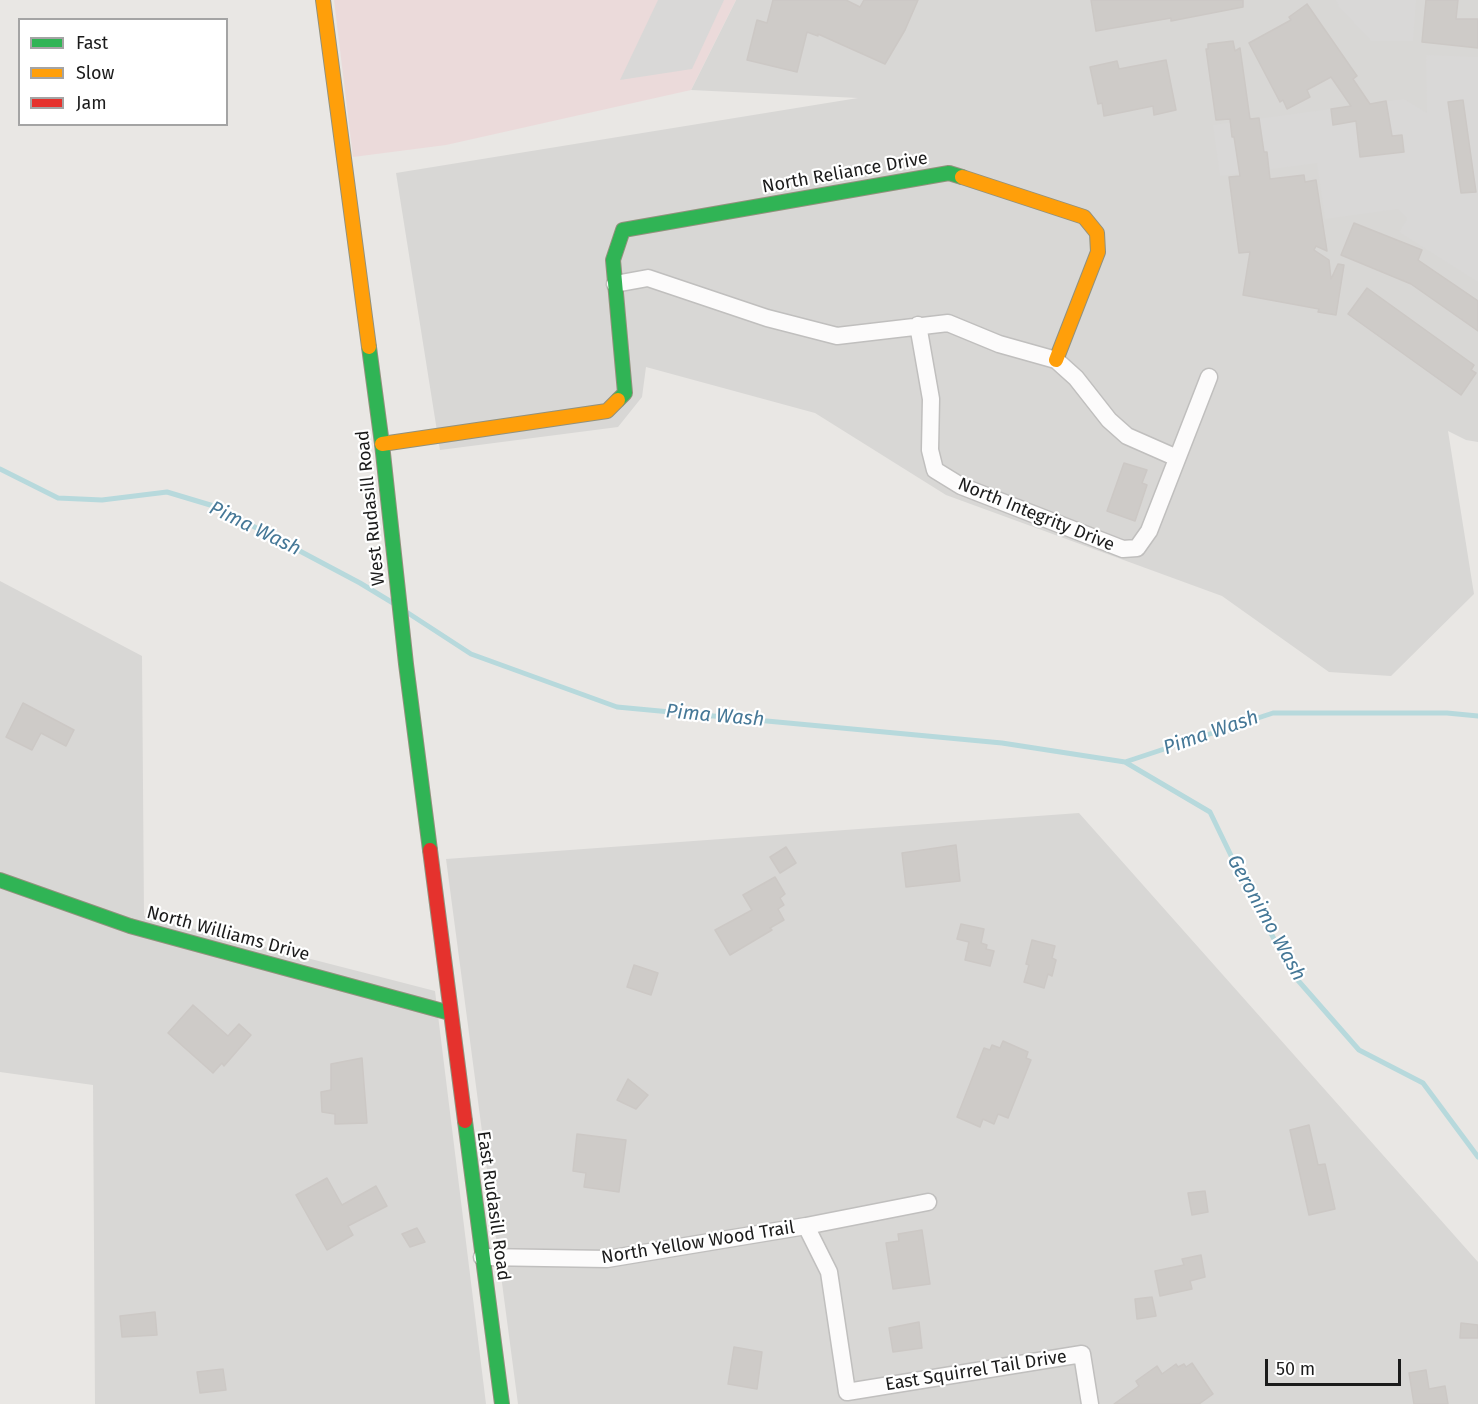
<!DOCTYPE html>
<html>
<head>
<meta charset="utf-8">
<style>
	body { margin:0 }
	#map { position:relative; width:1478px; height:1404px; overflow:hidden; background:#e9e7e4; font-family:"Fira Sans",sans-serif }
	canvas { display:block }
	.legend { position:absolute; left:18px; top:18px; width:210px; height:108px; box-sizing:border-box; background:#fff; border:2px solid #a4a4a4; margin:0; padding:8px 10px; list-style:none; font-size:18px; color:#1b1b1b }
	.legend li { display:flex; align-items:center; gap:12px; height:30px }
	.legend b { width:30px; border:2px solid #a4a4a4 }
	.scale { position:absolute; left:1265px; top:1359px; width:136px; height:27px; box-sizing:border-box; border:3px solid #1b1b1b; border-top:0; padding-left:8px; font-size:18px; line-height:21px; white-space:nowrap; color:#1b1b1b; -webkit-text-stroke:4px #fff; paint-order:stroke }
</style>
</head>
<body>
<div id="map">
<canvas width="1478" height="1404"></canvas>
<ul class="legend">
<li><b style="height:8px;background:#30b455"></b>Fast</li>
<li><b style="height:8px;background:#ff9f0a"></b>Slow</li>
<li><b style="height:8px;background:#e5322d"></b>Jam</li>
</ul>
<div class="scale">50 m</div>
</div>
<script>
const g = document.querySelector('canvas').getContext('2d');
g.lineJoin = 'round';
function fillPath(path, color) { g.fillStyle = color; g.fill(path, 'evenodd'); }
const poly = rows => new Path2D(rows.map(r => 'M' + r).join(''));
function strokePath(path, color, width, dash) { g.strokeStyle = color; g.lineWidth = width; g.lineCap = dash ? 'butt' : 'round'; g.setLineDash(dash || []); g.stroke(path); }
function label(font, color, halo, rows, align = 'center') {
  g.font = font + ' "Fira Sans",sans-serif'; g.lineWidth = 4.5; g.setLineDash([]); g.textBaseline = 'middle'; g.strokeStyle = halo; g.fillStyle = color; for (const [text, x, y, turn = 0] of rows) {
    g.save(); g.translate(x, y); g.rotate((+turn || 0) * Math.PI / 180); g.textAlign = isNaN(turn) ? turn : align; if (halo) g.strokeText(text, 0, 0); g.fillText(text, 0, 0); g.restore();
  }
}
fillPath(poly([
	[736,0,1478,0,1478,442,1466,440,1448,431,1474,594,1391,676,1329,672,1222,596,946,495,815,413,646,367,642,397,618,427,440,450,396,173,858,98,691,90],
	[0,581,142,656,144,916,435,991,486,1404,95,1404,93,1085,0,1072],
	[1079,813,1478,1262,1478,1404,518,1404,446,859]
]), '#d8d7d5');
fillPath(poly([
	[334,0,736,0,691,90,446,145,353,157]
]), '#ebdada');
fillPath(poly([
	[658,0,724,0,692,69,620,80],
	[1336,0,1416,0,1413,41,1371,41,1339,7],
	[1426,55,1478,57,1478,282,1399,232,1407,219,1398,209,1325,219,1317,163,1220,176,1213,125,1404,99,1427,113]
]), '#d9d8d7');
strokePath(poly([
	[0,469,58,498,102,500,167,492,217,507,360,583,393,603],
	[408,613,471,654,617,707,1002,743,1125,762,1273,713,1447,713,1478,716],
	[1125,762,1210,812,1252,899,1295,977,1359,1050,1423,1083,1478,1157]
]), '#b7d9dc', 5);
const building = poly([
	[773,0,846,0,860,7,864,0,918,0,905,30,885,64,818,34,818,36,807,32,797,72,747,60,757,20,767,23,773,0],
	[1091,0,1243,0,1243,7,1171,21,1171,18,1096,31,1091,0],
	[1426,0,1458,0,1456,19,1478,19,1478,48,1422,42,1426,0],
	[1307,4,1357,76,1353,79,1370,104,1386,101,1392,136,1402,135,1404,152,1360,157,1356,121,1333,125,1331,109,1351,106,1331,77,1307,90,1310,97,1287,109,1283,100,1280,102,1249,43,1291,20,1289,17,1307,4],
	[1233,41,1235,51,1240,48,1250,119,1259,118,1264,152,1267,152,1270,179,1304,175,1305,182,1316,180,1327,251,1316,246,1314,250,1329,260,1331,279,1338,264,1344,265,1336,315,1318,312,1319,309,1243,295,1250,252,1239,253,1229,177,1240,176,1234,137,1232,137,1230,119,1216,120,1206,49,1208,49,1208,44,1233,41],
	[1166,60,1176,110,1154,115,1153,106,1104,116,1102,103,1098,104,1090,67,1117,61,1119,69,1166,60],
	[1463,100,1476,192,1461,193,1448,102,1463,100],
	[1354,223,1422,250,1418,260,1478,301,1478,331,1411,284,1341,255,1354,223],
	[1367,288,1474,365,1471,370,1476,373,1461,395,1348,314,1367,288],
	[1124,463,1147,470,1142,483,1147,485,1135,521,1107,511,1124,463],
	[23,703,74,730,66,746,41,733,32,750,6,737,23,703],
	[956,845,960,881,906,887,902,853,956,845],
	[786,847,796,863,780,873,770,857,786,847],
	[775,877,785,894,780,898,784,905,778,909,784,920,770,928,772,930,730,955,715,930,752,910,743,895,775,877],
	[961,924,984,929,981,943,987,945,986,949,994,951,990,966,965,960,969,942,957,939,961,924],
	[1032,940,1055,946,1052,958,1056,960,1052,976,1048,974,1044,988,1024,982,1029,965,1026,964,1032,940],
	[634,965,658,973,651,995,627,987,634,965],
	[193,1005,228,1036,239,1024,251,1035,224,1066,222,1063,213,1073,168,1033,193,1005],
	[1003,1041,1028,1052,1026,1058,1031,1060,1008,1118,998,1114,994,1124,983,1119,980,1127,957,1117,984,1048,990,1050,992,1045,1000,1048,1003,1041],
	[362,1058,367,1123,335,1124,335,1114,322,1112,321,1092,331,1090,331,1064,362,1058],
	[628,1079,648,1095,636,1109,617,1100,628,1079],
	[1309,1125,1318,1165,1325,1164,1335,1209,1309,1215,1290,1130,1309,1125],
	[577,1134,626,1140,619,1192,584,1187,586,1173,573,1171,577,1134],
	[327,1178,342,1205,376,1186,387,1206,348,1226,353,1235,327,1250,296,1195,327,1178],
	[1205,1191,1208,1212,1192,1215,1188,1193,1205,1191],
	[417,1228,425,1242,410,1247,402,1234,417,1228],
	[922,1230,930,1284,893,1289,886,1243,899,1241,898,1234,922,1230],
	[1201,1255,1205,1277,1190,1281,1192,1289,1160,1296,1155,1271,1184,1265,1182,1259,1201,1255],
	[1152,1297,1156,1316,1137,1319,1135,1299,1152,1297],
	[155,1312,157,1335,122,1337,120,1316,155,1312],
	[919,1322,922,1348,893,1352,889,1328,919,1322],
	[1461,1323,1478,1325,1478,1338,1460,1338,1461,1323],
	[734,1347,762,1352,757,1389,728,1384,734,1347],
	[1192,1363,1213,1394,1199,1404,1114,1404,1139,1386,1136,1381,1157,1366,1162,1374,1176,1364,1178,1367,1184,1364,1186,1367,1192,1363],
	[223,1369,226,1390,200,1393,197,1372,223,1369],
	[1426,1370,1429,1389,1445,1386,1448,1404,1414,1404,1409,1373,1426,1370]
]);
fillPath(building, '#cecbc8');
strokePath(building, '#ccc8c5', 1.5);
const street = poly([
	[615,284,648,278,767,318,837,336,948,323,999,344,1056,360,1076,378,1109,420,1127,436,1177,458],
	[918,325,931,399,930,450,935,470,961,486,1123,549,1137,548,1149,531,1209,377],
	[806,1226,829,1272,847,1392,1082,1354,1090,1404],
	[482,1257,607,1259,806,1226,928,1202]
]);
const fast = poly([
	[369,347,382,444,406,664,430,850],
	[618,400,625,393,613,260,623,230,949,173,962,177],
	[0,880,130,926,450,1013],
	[465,1121,502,1404]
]);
const slow = poly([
	[323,0,369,347],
	[962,177,1084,217,1097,233,1098,252,1056,360],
	[382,444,607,411,618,400]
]);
const jam = poly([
	[430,850,465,1121]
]);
strokePath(street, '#c0bfbe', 19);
strokePath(fast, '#92917d', 16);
strokePath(slow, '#92917d', 16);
strokePath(jam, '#92917d', 16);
strokePath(street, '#fcfbfb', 16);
strokePath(fast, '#30b455', 14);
strokePath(slow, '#ff9f0a', 14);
strokePath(jam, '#e5322d', 14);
label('18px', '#1b1b1b', '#fff', [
	["North Reliance Drive",845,173,-10],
	["West Rudasill Road",371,508,-96],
	["North Integrity Drive",1036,515,22],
	["North Williams Drive",228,934,15],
	["East Rudasill Road",493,1206,82],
	["North Yellow Wood Trail",698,1243,-9],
	["East Squirrel Tail Drive",976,1371,-9]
]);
label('italic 20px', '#467897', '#fff', [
	["Pima Wash",255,529,26],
	["Pima Wash",715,716,5],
	["Pima Wash",1211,733,-19],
	["Geronimo Wash",1266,918,61]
]);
</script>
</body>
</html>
